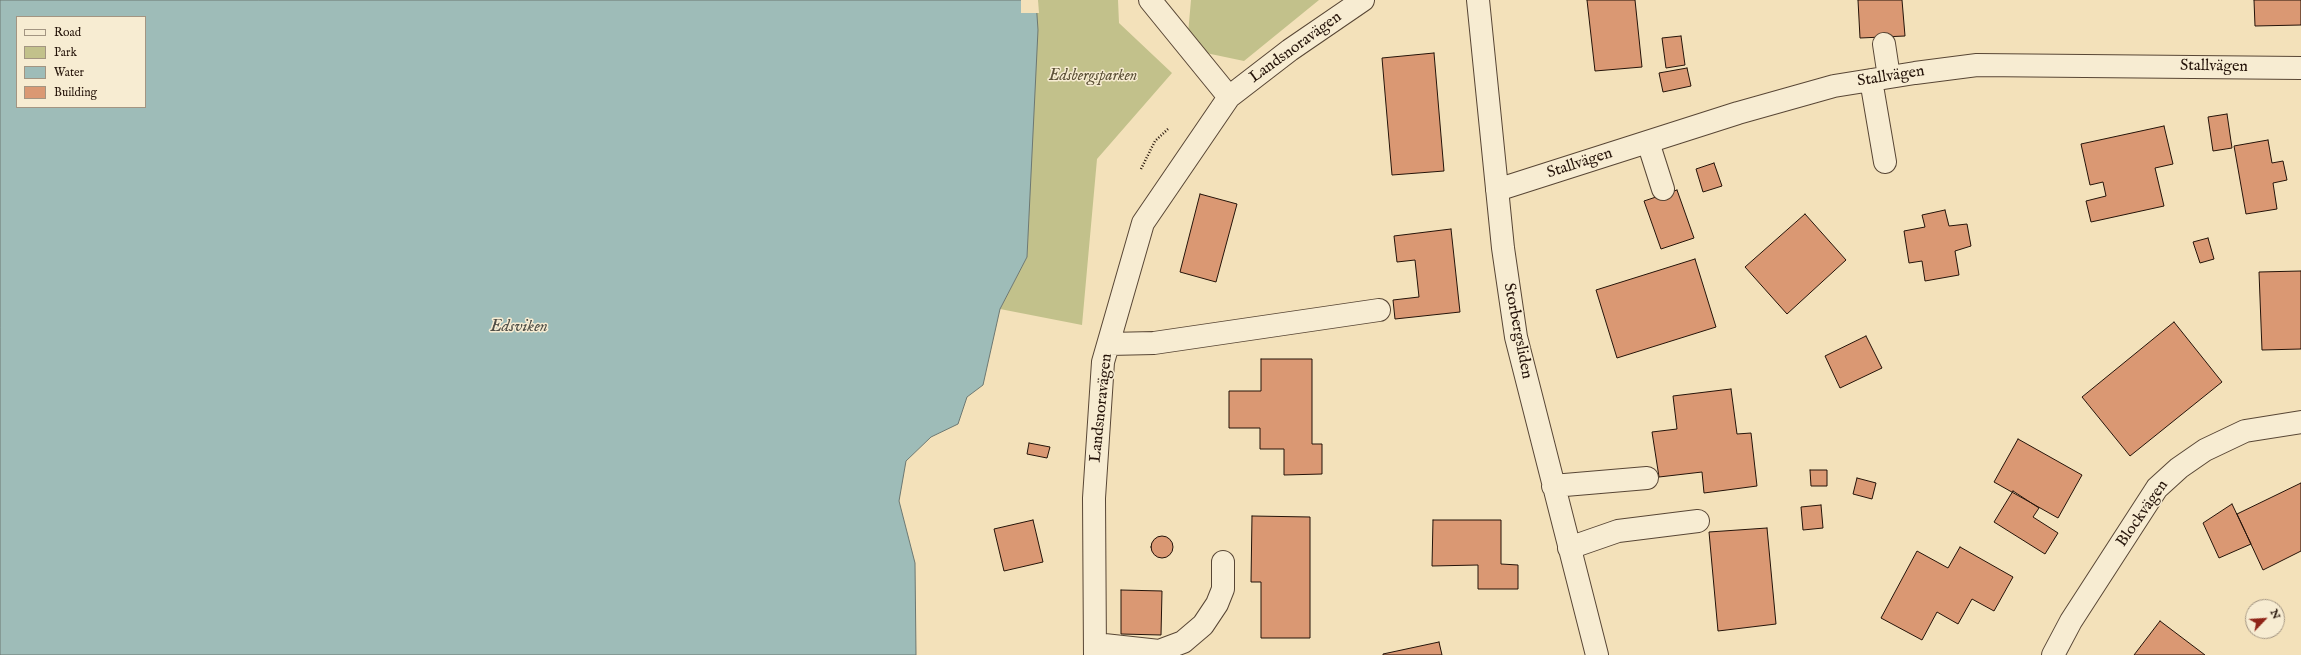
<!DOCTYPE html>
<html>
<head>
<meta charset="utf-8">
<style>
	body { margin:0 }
	#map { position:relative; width:2301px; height:655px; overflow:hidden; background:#f3e1ba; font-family:"IM FELL English",serif }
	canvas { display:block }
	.legend { position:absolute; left:16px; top:16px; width:130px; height:92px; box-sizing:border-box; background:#f7ecd2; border:1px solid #a39582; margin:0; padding:5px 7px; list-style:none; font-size:12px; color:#241309 }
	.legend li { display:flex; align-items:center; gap:8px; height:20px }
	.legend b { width:20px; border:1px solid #a39582 }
	.north { position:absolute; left:2245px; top:599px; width:40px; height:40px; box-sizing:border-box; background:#f7ecd2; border:1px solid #a39582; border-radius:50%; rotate:65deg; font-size:11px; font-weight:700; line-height:16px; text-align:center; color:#241309 }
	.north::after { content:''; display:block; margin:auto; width:14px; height:18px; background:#8f2418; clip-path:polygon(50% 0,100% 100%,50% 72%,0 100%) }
</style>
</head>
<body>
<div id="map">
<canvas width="2301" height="655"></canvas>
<ul class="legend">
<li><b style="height:5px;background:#f7ecd2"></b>Road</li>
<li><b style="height:11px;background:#c2c18b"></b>Park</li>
<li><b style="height:11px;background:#9ebcb8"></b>Water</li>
<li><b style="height:11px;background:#da9873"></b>Building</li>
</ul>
<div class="north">N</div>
</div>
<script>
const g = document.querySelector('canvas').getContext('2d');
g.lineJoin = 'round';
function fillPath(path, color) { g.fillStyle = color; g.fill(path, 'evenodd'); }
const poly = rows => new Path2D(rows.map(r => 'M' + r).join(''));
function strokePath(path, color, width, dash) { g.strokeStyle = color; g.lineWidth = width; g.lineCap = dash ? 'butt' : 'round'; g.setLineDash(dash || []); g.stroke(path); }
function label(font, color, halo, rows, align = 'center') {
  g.font = font + ' "IM FELL English",serif'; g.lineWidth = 3; g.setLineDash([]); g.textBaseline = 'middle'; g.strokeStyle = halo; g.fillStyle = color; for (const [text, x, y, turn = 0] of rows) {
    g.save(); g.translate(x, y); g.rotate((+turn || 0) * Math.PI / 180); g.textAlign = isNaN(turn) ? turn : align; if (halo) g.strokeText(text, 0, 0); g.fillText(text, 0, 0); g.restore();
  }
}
fillPath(poly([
	[1036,0,1118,0,1119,23,1172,73,1097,159,1082,325,1000,309,1027,257],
	[1191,0,1319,0,1244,61,1206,53,1188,34]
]), '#c2c18b');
const water = poly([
	[0,0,1036,0,1038,30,1027,257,1000,309,983,385,967,397,958,424,931,437,906,461,899,501,915,563,916,655,0,655,0,0],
	[17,17,145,17,145,107,17,107,17,17]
]);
fillPath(water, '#9ebcb8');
strokePath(water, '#6d7872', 1);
fillPath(poly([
	[1021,0,1038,0,1039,13,1021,13]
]), '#f3e1ba');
const building = poly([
	[1587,0,1635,0,1642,67,1595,71,1587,0],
	[1858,0,1902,0,1905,36,1860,38,1858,0],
	[2254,0,2301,0,2301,25,2255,26,2254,0],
	[1681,36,1685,65,1666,68,1662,38,1681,36],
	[1434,53,1444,171,1392,175,1382,58,1434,53],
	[1687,68,1691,86,1663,92,1659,73,1687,68],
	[2227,114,2232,148,2213,151,2208,117,2227,114],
	[2164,126,2173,164,2155,168,2164,206,2091,222,2086,201,2106,196,2103,182,2090,185,2081,144,2164,126],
	[2268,140,2272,163,2283,161,2287,180,2273,183,2277,209,2246,214,2234,146,2268,140],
	[1714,163,1722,186,1703,192,1696,169,1714,163],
	[1677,190,1694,238,1661,249,1644,201,1677,190],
	[1200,194,1237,204,1216,282,1180,272,1200,194],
	[1945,210,1949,226,1967,224,1971,246,1955,251,1959,275,1925,281,1922,261,1909,263,1904,231,1925,227,1922,215,1945,210],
	[1805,214,1846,260,1787,314,1745,267,1805,214],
	[1451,229,1460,312,1395,319,1393,300,1419,297,1415,260,1397,262,1394,236,1451,229],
	[2208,238,2214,259,2200,263,2193,242,2208,238],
	[1695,259,1716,327,1617,358,1596,290,1695,259],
	[2301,271,2301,349,2262,350,2259,272,2301,271],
	[2174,322,2222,382,2130,456,2082,397,2174,322],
	[1866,336,1882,368,1840,388,1825,356,1866,336],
	[1261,359,1312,359,1312,444,1322,444,1322,474,1284,475,1284,449,1260,449,1260,428,1229,428,1229,391,1261,391,1261,359],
	[1731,389,1737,434,1751,433,1757,486,1704,493,1702,472,1659,477,1652,432,1677,429,1673,396,1731,389],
	[2018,439,2082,475,2058,518,1994,482,2018,439],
	[1029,443,1050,447,1047,458,1027,454,1029,443],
	[1810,470,1827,470,1827,486,1811,486,1810,470],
	[1857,478,1876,483,1872,499,1853,494,1857,478],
	[2301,483,2301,551,2263,570,2237,514,2301,483],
	[2013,491,2039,508,2033,517,2058,533,2045,554,1994,522,2013,491],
	[2232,504,2251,544,2219,558,2203,523,2232,504],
	[1821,505,1823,528,1803,530,1801,507,1821,505],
	[1252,516,1310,517,1310,638,1261,638,1261,582,1251,582,1252,516],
	[1033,520,1043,562,1004,571,994,529,1033,520],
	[1433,520,1501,520,1501,564,1518,565,1518,589,1478,589,1478,565,1432,566,1433,520],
	[1767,528,1776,624,1718,631,1709,532,1767,528],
	'1151 547a11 11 0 1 1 22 0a11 11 0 1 1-22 0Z',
	[1960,547,2013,577,1994,611,1972,599,1958,624,1937,612,1922,640,1881,618,1917,551,1948,568,1960,547],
	[1121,590,1162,591,1161,635,1121,634,1121,590],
	[2160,621,2205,655,2134,655,2160,621],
	[1439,642,1442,655,1383,655,1383,654,1439,642]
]);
fillPath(building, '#da9873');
strokePath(building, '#241309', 1);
const minor = poly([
	[1150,0,1229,97],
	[1478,0,1503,248,1516,337,1597,655],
	[1884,44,1889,77],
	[1871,80,1885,162],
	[1648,142,1663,189],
	[1497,190,1738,113,1834,86,1915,73,1977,65,2301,68],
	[1109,344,1154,343,1379,310],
	[1553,486,1647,478],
	[1569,548,1618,531,1698,521],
	[1095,644,1159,651,1183,642,1203,625,1217,604,1223,589,1223,562],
	[1095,655,1094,498,1103,362,1143,223,1229,97,1290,50,1363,0],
	[2053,655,2071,621,2157,488,2179,468,2205,450,2245,431,2301,422]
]);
strokePath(minor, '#584635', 24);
strokePath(poly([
	[1141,169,1155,141,1168,129]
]), '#241309', 2.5, [1, 2]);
strokePath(minor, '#f7ecd2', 22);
label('16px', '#241309', '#f7ecd2', [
	["Landsnoravägen",1296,48,-36],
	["Stallvägen",2214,67,1],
	["Stallvägen",1891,77,-9],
	["Stallvägen",1580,164,-18],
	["Storbergsliden",1517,331,79],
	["Landsnoravägen",1102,408,-84],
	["Blockvägen",2143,514,-55]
]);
label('italic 16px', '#5b5036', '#f7ecd2', [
	["Edsbergsparken",1093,77]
]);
label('italic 17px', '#4f4e46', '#f7ecd2', [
	["Edsviken",519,328]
]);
</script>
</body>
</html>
